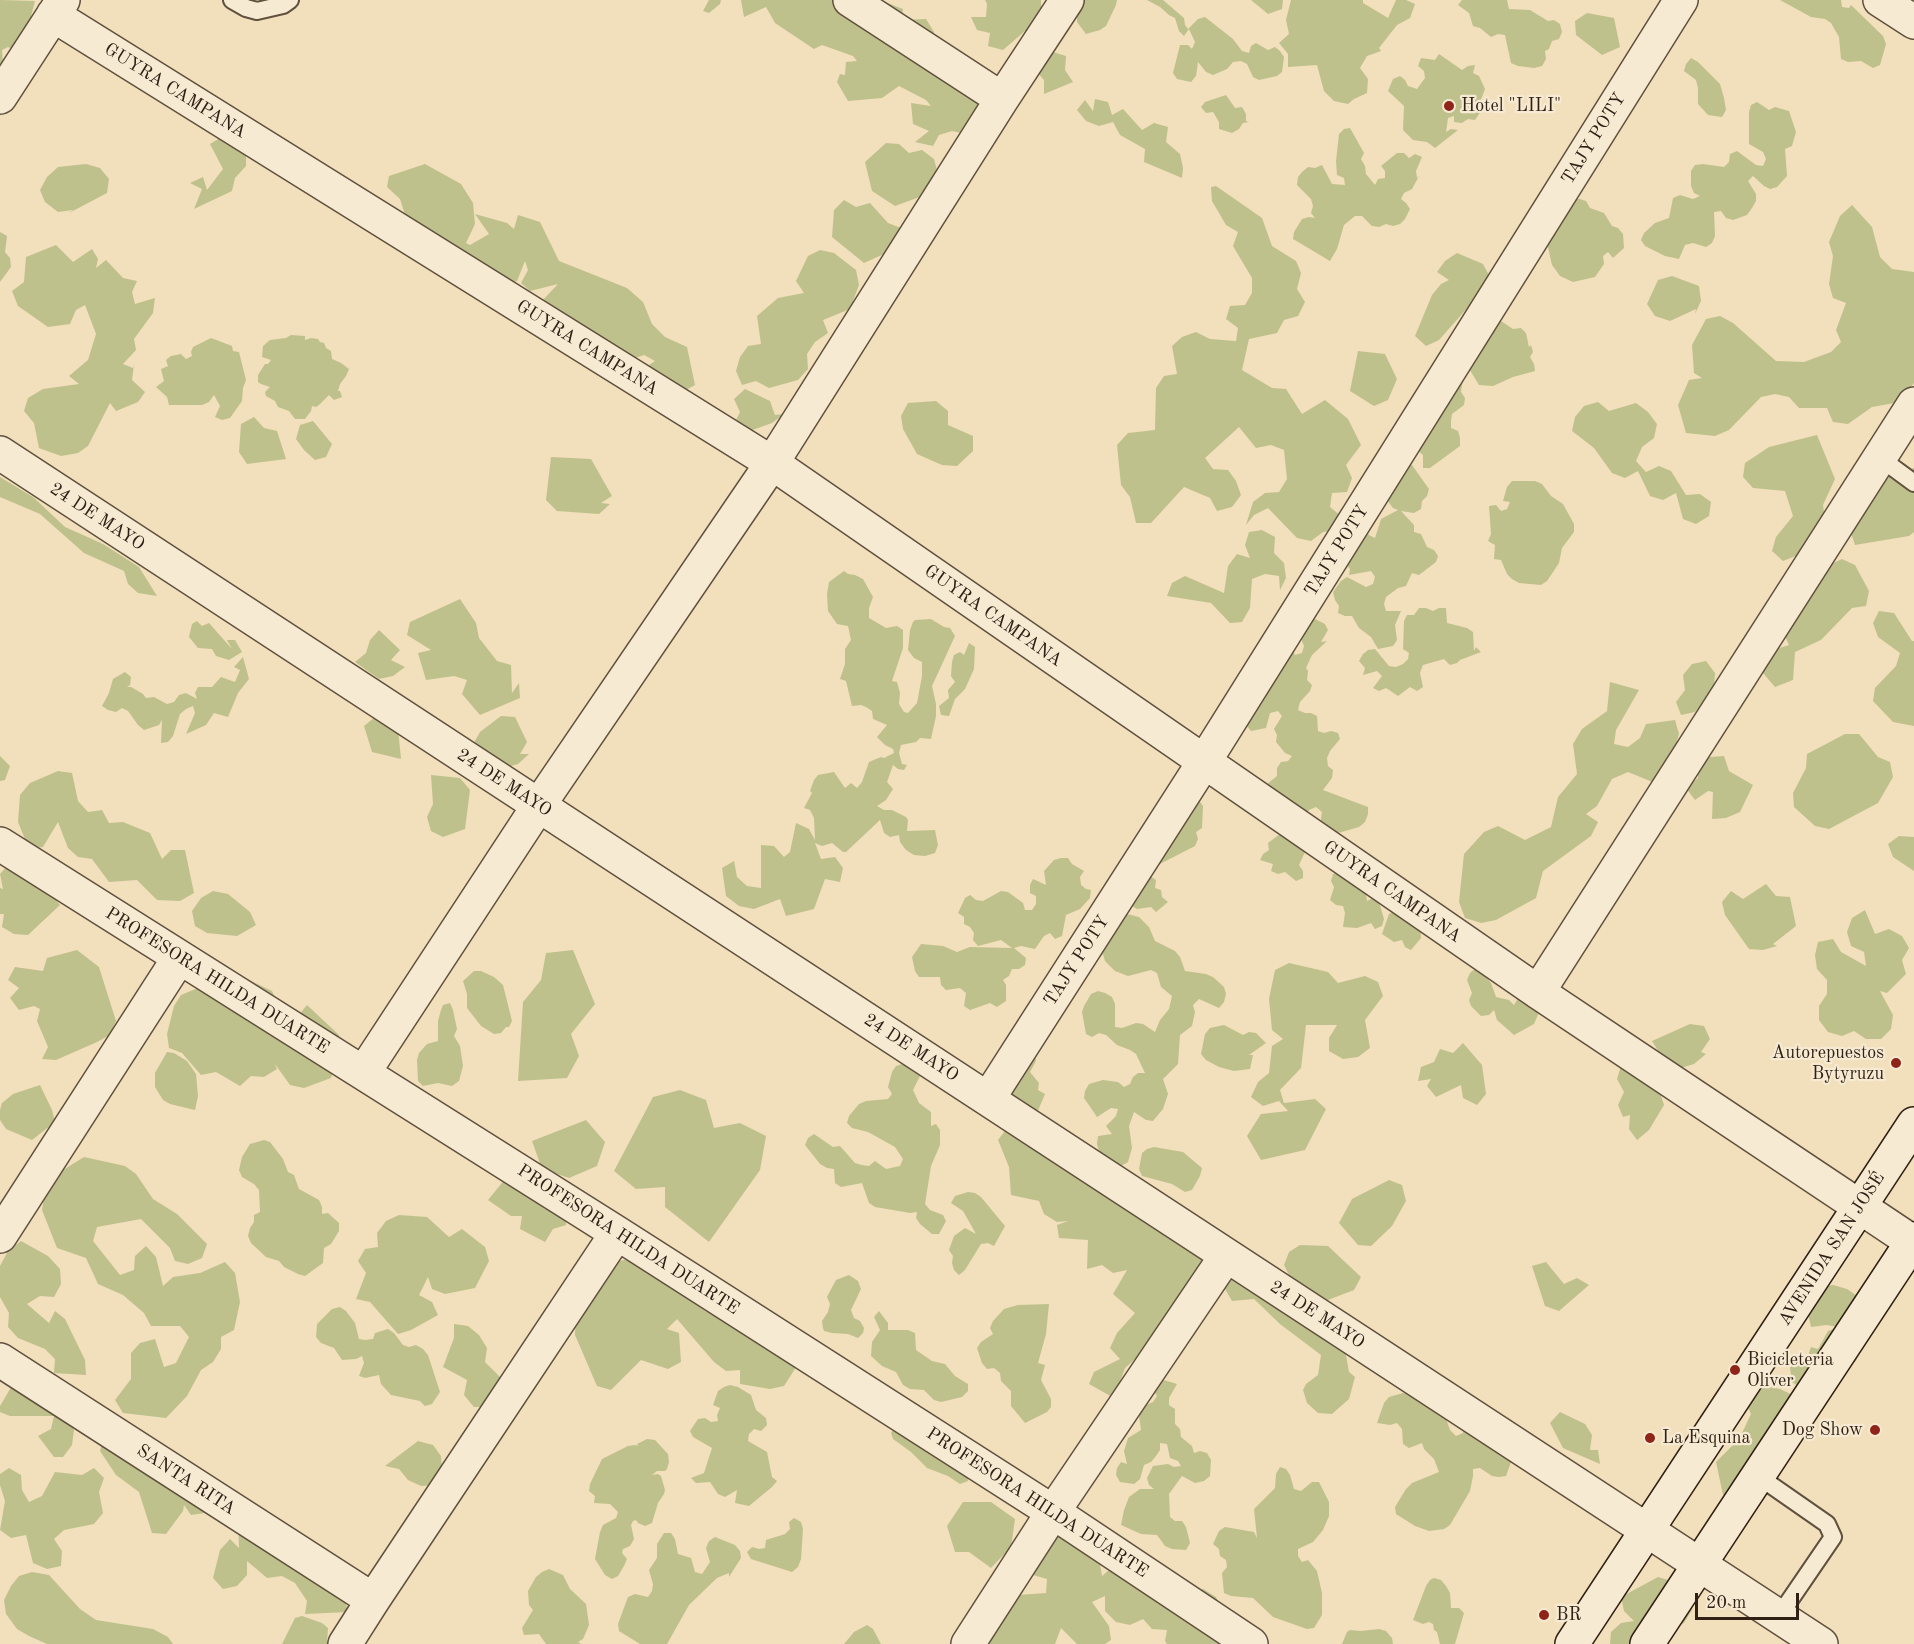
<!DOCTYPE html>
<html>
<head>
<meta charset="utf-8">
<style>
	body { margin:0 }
	#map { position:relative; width:1914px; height:1644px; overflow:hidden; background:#f2dfbb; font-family:"Old Standard TT",serif }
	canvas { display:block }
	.scale { position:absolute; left:1695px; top:1593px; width:104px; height:27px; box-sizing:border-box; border:3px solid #302015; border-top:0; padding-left:8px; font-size:18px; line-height:21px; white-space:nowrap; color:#302015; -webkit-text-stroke:4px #f7ead3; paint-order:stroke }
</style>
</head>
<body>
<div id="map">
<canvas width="1914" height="1644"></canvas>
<div class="scale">20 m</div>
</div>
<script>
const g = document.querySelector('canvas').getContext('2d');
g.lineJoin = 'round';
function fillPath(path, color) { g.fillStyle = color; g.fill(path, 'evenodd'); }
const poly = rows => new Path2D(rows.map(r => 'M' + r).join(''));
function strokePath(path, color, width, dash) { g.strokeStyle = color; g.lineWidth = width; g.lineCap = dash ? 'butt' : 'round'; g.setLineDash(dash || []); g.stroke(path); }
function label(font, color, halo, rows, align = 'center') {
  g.font = font + ' "Old Standard TT",serif'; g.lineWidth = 4.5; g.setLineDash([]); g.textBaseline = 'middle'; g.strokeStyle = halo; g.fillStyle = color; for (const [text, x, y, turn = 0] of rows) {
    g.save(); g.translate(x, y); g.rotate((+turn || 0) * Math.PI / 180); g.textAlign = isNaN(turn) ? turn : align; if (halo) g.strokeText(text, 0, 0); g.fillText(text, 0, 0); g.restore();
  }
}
fillPath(poly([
	[0,0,35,1,27,32,15,50,8,47,2,50,3,64,0,69],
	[709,0,721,0,720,4,709,13,703,11],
	[741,0,880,0,903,9,902,20,926,19,934,32,932,49,984,104,970,135,952,131,939,135,933,146,915,142,929,131,913,124,911,103,931,106,926,100,899,86,882,98,848,101,837,82,840,74,845,75,846,62,857,61,853,56,822,45,814,49,775,23,766,7,744,17],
	[985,0,1041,0,1041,30,1038,34,1025,31,1003,50,988,46,990,33,977,30,971,17,986,17,987,4],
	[1070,0,1117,0,1116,5,1106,26,1100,30,1086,34,1077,22,1077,15,1072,8],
	[1147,0,1163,0,1184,18,1185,25,1188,29,1198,19,1205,17,1233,39,1242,51,1249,53,1251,46,1256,43,1268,50,1275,47,1280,51,1284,57,1282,72,1277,76,1259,80,1253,77,1247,64,1241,61,1233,62,1227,69,1213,75,1206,72,1198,62,1196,76,1191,82,1177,79,1173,73,1180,45,1188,45,1192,49,1195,42,1189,29,1184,36,1179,31,1175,18,1169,15,1160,7],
	[1251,0,1283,0,1282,9,1268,14],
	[1291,0,1363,0,1363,3,1388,18,1396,0,1406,0,1415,4,1410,18,1397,25,1379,48,1381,51,1367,56,1360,68,1368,79,1367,93,1354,99,1348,104,1334,101,1324,91,1317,65,1288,67,1288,54,1279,43,1289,34,1286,20],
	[1462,0,1507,0,1509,9,1530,10,1548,21,1554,20,1560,24,1562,32,1559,39,1552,41,1549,49,1545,51,1546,59,1542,66,1534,68,1518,66,1511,63,1505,35,1498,34,1491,37,1480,28,1473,26,1469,13,1458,5],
	[1780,0,1841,0,1842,7,1849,8,1851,5,1883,36,1886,44,1880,65,1873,68,1861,61,1848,62,1841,59,1839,37,1831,23,1825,19,1811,17],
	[1587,13,1614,18,1620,47,1602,55,1576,35,1575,21],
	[1053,52,1066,56,1065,70,1073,82,1044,94,1044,80,1035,70,1040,57],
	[1439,54,1462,70,1468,66,1475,65,1473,73,1479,76,1485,89,1480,102,1482,109,1485,110,1479,114,1475,120,1468,119,1462,123,1454,122,1454,116,1448,118,1446,132,1451,129,1458,130,1435,148,1427,142,1413,140,1403,130,1404,106,1388,91,1393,79,1400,76,1405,80,1408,86,1417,89,1425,78,1424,71,1418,66,1421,58,1435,60],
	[1691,58,1698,62,1720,84,1724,98,1726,110,1722,117,1708,115,1698,104,1698,88,1696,80,1684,71,1686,64],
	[1226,95,1235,108,1242,107,1246,114,1246,121,1249,122,1243,123,1239,129,1232,133,1219,129,1219,122,1213,112,1206,113,1201,107,1205,102],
	[1095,99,1108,102,1112,115,1123,109,1142,130,1154,123,1168,127,1166,142,1180,154,1183,168,1182,178,1144,162,1145,149,1120,135,1113,122,1099,126,1086,121,1077,110,1085,100,1093,111],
	[1757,102,1769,110,1775,107,1789,111,1796,132,1792,146,1785,149,1787,176,1777,187,1770,189,1764,186,1753,176,1748,181,1756,194,1756,201,1752,208,1747,215,1733,220,1726,218,1721,211,1714,212,1715,236,1712,243,1706,247,1693,243,1685,245,1679,259,1665,256,1645,246,1641,240,1644,233,1655,223,1669,218,1673,198,1680,195,1693,199,1700,196,1694,193,1691,186,1691,171,1695,165,1703,164,1724,167,1729,162,1730,154,1737,151,1756,165,1763,166,1766,159,1763,152,1749,144,1749,112,1751,105],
	[1350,128,1364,153,1361,159,1365,166,1366,174,1375,185,1378,179,1385,178,1385,171,1381,166,1397,153,1404,153,1409,158,1415,154,1422,157,1416,171,1417,178,1419,176,1412,189,1404,193,1401,199,1406,203,1410,209,1405,219,1400,224,1393,226,1386,224,1379,227,1372,226,1362,216,1355,216,1344,225,1337,249,1330,261,1293,239,1294,232,1302,219,1309,217,1315,218,1311,213,1313,206,1311,199,1297,185,1298,177,1302,172,1308,167,1315,168,1322,165,1332,184,1345,185,1344,178,1337,175,1336,161,1339,134,1344,129],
	[223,136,246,152,246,166,235,178,232,191,194,209,202,189,190,183,203,177,207,190,223,169,210,144],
	[886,143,899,144,909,153,922,150,934,159,938,174,936,191,895,206,872,191,865,162],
	[86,164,100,168,109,179,107,193,69,213,73,210,58,212,45,202,40,190,47,177,58,167],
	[425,164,461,184,473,203,475,224,466,243,470,245,489,234,475,214,507,223,514,229,518,215,540,222,559,261,627,288,643,302,652,324,665,337,687,347,695,385,668,400,642,370,655,361,644,355,627,361,623,349,602,350,541,302,558,284,530,291,521,283,528,270,525,261,517,281,504,285,409,227,400,199,387,187,389,176],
	[1216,186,1262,218,1272,246,1296,261,1301,273,1297,289,1305,302,1298,316,1284,320,1277,333,1249,339,1242,370,1272,388,1286,389,1302,414,1325,400,1348,419,1361,445,1346,465,1352,478,1347,492,1332,493,1330,507,1341,516,1337,530,1323,532,1311,541,1297,538,1268,508,1254,515,1246,525,1253,502,1265,493,1279,492,1287,479,1284,450,1271,445,1256,448,1239,427,1205,458,1213,469,1228,470,1236,481,1241,495,1232,507,1217,511,1210,498,1184,487,1151,523,1136,523,1130,497,1121,485,1117,445,1128,433,1155,430,1156,388,1164,376,1177,374,1172,346,1182,337,1196,332,1210,339,1236,341,1238,328,1226,319,1230,306,1245,305,1252,293,1252,278,1233,246,1238,232,1226,225,1212,201,1211,187],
	[1565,199,1580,199,1586,201,1590,208,1604,213,1612,226,1618,228,1623,234,1624,248,1613,258,1608,252,1603,256,1604,264,1595,277,1573,282,1560,276,1552,265,1546,238],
	[844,200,856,207,870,203,888,223,901,228,904,245,864,263,832,237,834,210],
	[1852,205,1872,227,1880,257,1892,269,1914,272,1914,383,1900,402,1872,407,1848,424,1833,422,1827,408,1799,408,1789,397,1775,394,1761,397,1729,430,1715,436,1686,433,1678,405,1689,380,1702,378,1694,373,1692,345,1706,319,1720,316,1733,323,1776,361,1804,362,1831,352,1841,342,1836,330,1846,303,1833,298,1829,284,1833,256,1829,242,1840,216],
	[0,232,7,236,5,252,10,258,11,267,0,282],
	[56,245,73,262,92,249,98,259,96,268,106,260,123,278,137,281,132,292,135,304,155,298,153,313,134,339,136,350,123,364,133,368,134,364,132,380,145,392,138,402,116,411,110,403,88,446,78,453,61,456,39,448,34,423,24,411,28,398,43,389,79,384,69,376,88,360,96,334,85,305,76,310,70,324,48,327,18,306,12,291,24,282,26,257],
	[820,250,834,253,856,270,859,285,850,309,823,320,828,333,815,342,807,354,808,369,798,380,769,388,756,381,742,385,736,371,740,357,748,346,761,344,757,316,778,298,804,293,796,281,808,256],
	[1457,253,1483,264,1490,277,1483,309,1470,305,1439,340,1426,346,1415,336,1432,295,1441,284,1449,280,1437,272,1445,261],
	[1672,276,1699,286,1701,301,1695,314,1696,309,1670,321,1655,316,1647,304,1658,280],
	[1501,321,1513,329,1521,328,1526,333,1529,347,1531,345,1533,352,1530,357,1534,364,1535,371,1513,377,1493,386,1479,385,1468,367,1494,323],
	[291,335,305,336,305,340,311,338,318,339,320,342,324,343,326,348,331,351,332,359,341,363,349,369,346,376,340,384,338,391,340,391,342,397,334,400,329,395,319,405,316,407,312,406,311,411,305,419,295,419,289,411,278,407,275,401,266,396,265,392,270,387,261,384,258,382,258,375,265,364,268,364,271,360,262,357,263,346,270,340,286,338],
	[211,338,232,346,233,351,239,352,246,380,243,388,242,401,230,418,222,420,215,417,220,406,214,395,209,402,202,405,169,405,167,397,156,387,164,381,161,369,168,366,166,360,171,356,181,354,186,359,192,356,191,352,193,347],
	[1358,351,1385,354,1397,379,1388,400,1374,406,1350,391],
	[1463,378,1461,392,1465,398,1464,405,1452,414,1451,421,1451,428,1458,431,1460,438,1460,446,1430,468,1423,468,1423,455,1417,450],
	[745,389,770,401,775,415,784,414,772,423,744,433,734,424,740,412,734,399],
	[936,401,948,411,948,425,973,436,973,451,957,466,942,465,917,454,903,429,901,416,908,403],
	[1598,402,1609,411,1636,403,1648,412,1657,424,1654,438,1642,447,1636,461,1646,472,1659,466,1671,471,1686,495,1700,494,1711,502,1709,516,1696,524,1683,519,1676,493,1663,500,1650,496,1638,471,1625,478,1612,473,1594,448,1572,431,1575,417,1584,406],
	[254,417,264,428,277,431,286,459,247,464,239,452,241,424],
	[313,421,332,444,326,457,315,460,304,450,296,439,300,425],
	[1817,435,1835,479,1823,505,1825,519,1813,549,1783,561,1772,551,1776,537,1793,516,1785,491,1753,488,1743,477,1745,463,1769,447],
	[551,457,591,459,612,496,601,503,610,504,599,514,557,511,546,500],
	[1406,463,1412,465,1429,489,1427,496,1422,501,1421,509,1414,513,1401,511,1414,525,1414,532,1421,534,1427,547,1434,550,1438,556,1436,562,1419,575,1412,573,1406,586,1398,588,1386,597,1384,604,1386,611,1401,611,1395,625,1397,640,1393,646,1378,649,1371,637,1359,628,1352,616,1345,616,1338,613,1339,606,1335,600,1333,592,1341,581,1347,577,1366,587,1373,584,1375,577,1371,571,1349,575,1350,569,1340,557,1365,528,1369,535,1375,538,1381,519,1398,510,1393,508,1384,496],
	[1914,468,1914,532,1909,536,1855,545,1846,518,1890,475],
	[0,477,33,497,65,527,103,544,139,567,157,596,138,593,128,584,124,571,84,553,40,514,0,497],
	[1512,481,1535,481,1542,484,1551,496,1563,504,1574,524,1574,532,1562,548,1559,563,1547,581,1541,585,1519,583,1512,579,1507,574,1501,560,1494,559,1495,545,1488,541,1491,534,1489,506,1496,505,1501,511,1507,509,1510,502,1503,501,1507,487],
	[1262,530,1275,537,1274,553,1284,563,1286,578,1280,590,1279,576,1265,574,1252,579,1250,608,1242,622,1230,623,1211,603,1167,596,1172,583,1185,576,1224,593,1228,566,1237,554,1250,558,1245,545,1249,532],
	[1800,559,1829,565,1842,559,1855,565,1869,591,1866,606,1852,608,1821,640,1795,652,1793,680,1775,687,1757,666,1764,653,1789,645,1783,632,1789,582,1789,568],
	[844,571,848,574,855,575,863,579,873,597,869,608,869,618,886,628,897,626,903,630,903,648,892,681,897,682,900,693,899,704,904,712,908,713,917,703,922,676,922,662,914,658,908,650,910,630,913,622,915,620,931,619,944,627,950,628,955,636,932,686,936,704,936,716,931,739,920,738,916,742,901,745,899,753,902,764,907,765,904,770,898,769,893,765,887,782,893,789,886,800,877,806,884,810,892,810,906,817,908,820,907,831,935,830,938,845,935,853,925,856,914,855,906,850,900,842,899,835,890,837,884,833,880,820,846,852,843,852,832,843,822,846,815,843,821,859,835,857,843,868,840,882,825,879,814,909,786,916,780,899,754,909,739,906,726,896,722,868,734,861,737,877,747,886,761,888,761,845,774,846,784,857,790,852,796,823,809,829,815,840,814,818,810,810,804,808,812,793,810,791,814,780,818,775,834,772,845,788,851,783,857,788,862,782,869,762,881,757,884,758,894,753,893,749,885,745,877,737,887,725,873,719,872,711,866,707,861,705,852,706,846,681,840,679,845,664,845,649,851,640,848,626,837,624,828,611,827,594,829,582],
	[460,599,476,623,479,638,497,661,511,665,512,693,519,683,520,698,480,715,462,694,467,680,454,676,426,680,418,653,431,650,407,635,410,622],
	[1419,608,1426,608,1433,611,1439,608,1446,608,1447,623,1467,628,1473,632,1474,651,1476,647,1481,652,1460,660,1457,663,1450,665,1444,659,1423,665,1420,673,1423,687,1417,691,1410,687,1398,696,1386,688,1379,691,1373,688,1382,676,1377,671,1363,675,1365,668,1359,661,1363,654,1368,650,1375,649,1389,666,1396,667,1403,664,1408,659,1409,653,1403,649,1404,621,1407,615,1414,615],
	[1879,611,1894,613,1912,641,1914,641,1914,726,1893,722,1873,701,1875,688,1896,666,1900,653,1878,637,1873,623],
	[1313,618,1325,624,1328,630,1321,642,1327,641,1312,655,1306,668,1308,671,1307,680,1312,685,1310,691,1300,702,1298,710,1305,713,1311,713,1317,716,1318,731,1324,733,1331,731,1338,733,1340,739,1330,751,1327,758,1328,766,1333,770,1332,778,1323,790,1368,807,1368,814,1365,822,1359,827,1331,835,1320,825,1322,812,1316,807,1309,810,1305,818,1266,785,1277,776,1277,768,1281,762,1288,761,1292,756,1285,753,1276,742,1277,735,1274,729,1282,716,1278,711,1270,713,1266,728,1251,731,1246,725,1292,648,1295,655,1302,653,1304,646,1298,632],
	[197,621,202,626,209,623,232,649,227,640,235,640,242,652,229,660,216,656,212,649,198,648,189,637,192,624],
	[379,630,400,650,391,660,405,667,393,676,379,679,355,662,366,653,370,640],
	[969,643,975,647,974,669,965,689,955,699,949,716,941,715,939,706,949,698,948,690,955,682,951,676,952,662,954,655,960,652,964,655],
	[243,657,249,679,238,693,228,717,214,713,206,725,186,734,195,713,193,706,186,709,180,714,173,736,168,742,161,743,162,720,159,725,144,730,138,725,128,711,122,708,116,712,108,710,102,706,109,693,113,679,125,672,131,677,130,685,127,687,131,687,143,694,146,698,154,697,167,704,174,702,179,695,186,693,197,699,195,693,198,687,212,687,221,677,235,682,240,670,234,667],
	[1706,661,1715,673,1714,688,1695,712,1681,715,1676,702,1685,690,1683,675,1692,664],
	[1610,682,1639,690,1616,730,1614,744,1628,747,1640,738,1646,724,1675,720,1679,734,1671,761,1655,783,1628,772,1612,779,1597,806,1586,814,1598,822,1591,836,1543,871,1536,898,1496,920,1481,923,1465,918,1459,902,1464,854,1484,832,1498,826,1525,840,1551,827,1558,797,1577,774,1573,744,1582,729,1607,711],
	[501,716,515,717,527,742,520,754,529,754,518,764,504,768,496,756,481,756,472,746,480,732],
	[375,717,398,729,401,759,372,752,364,726],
	[1845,734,1859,734,1878,757,1890,762,1893,777,1878,803,1829,829,1815,826,1794,807,1793,793,1806,768,1807,754],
	[0,756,10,766,5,780,0,781],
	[1724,756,1729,771,1753,785,1740,812,1726,818,1712,819,1713,792,1708,791,1695,800,1686,788,1698,778,1698,764,1710,757],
	[58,771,72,773,78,801,88,812,102,810,109,823,123,822,150,833,162,859,171,850,185,850,194,893,180,901,157,900,137,880,109,882,92,859,78,857,68,848,58,822,43,847,29,849,18,822,20,795,30,783],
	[431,775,460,778,470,790,465,829,443,837,431,831,427,817,433,804],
	[1195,795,1203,806,1202,828,1196,832,1198,839,1195,846,1160,864,1154,861],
	[1280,834,1287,834,1300,839,1302,851,1305,852,1299,865,1303,871,1303,878,1296,881,1285,872,1278,874,1271,871,1273,864,1260,860,1263,854,1269,850,1268,843],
	[1899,836,1914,837,1914,871,1893,857,1888,844],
	[1061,858,1068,858,1072,864,1084,871,1080,877,1081,885,1086,889,1091,890,1090,898,1080,909,1066,915,1062,936,1055,939,1050,933,1044,936,1035,949,1021,946,1014,948,1026,958,1025,965,1019,969,1012,969,1009,976,1003,980,1006,985,1006,1001,997,1007,990,1003,970,1010,964,1006,966,993,960,988,946,990,941,985,940,977,919,977,915,971,912,957,921,944,943,946,957,952,970,947,1012,948,1001,940,978,946,973,940,974,933,970,927,964,924,964,917,958,913,965,898,970,895,976,900,983,901,1001,891,1008,892,1023,903,1025,910,1032,910,1036,904,1036,896,1030,893,1030,885,1033,879,1046,885,1044,871,1054,860],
	[22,861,60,905,28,935,14,934,2,927,4,914,0,914,0,888,3,889,0,874,8,865],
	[1347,869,1365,887,1367,901,1373,898,1379,902,1384,919,1382,926,1375,929,1371,923,1357,928,1343,927,1345,913,1343,906,1336,905,1330,900,1334,887,1331,881,1333,874],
	[1150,876,1156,880,1155,888,1161,890,1162,897,1168,902,1156,912,1151,907,1137,909,1125,902],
	[1766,884,1776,896,1790,897,1796,926,1773,944,1777,946,1763,950,1749,949,1725,915,1722,902,1731,891,1743,899],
	[213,891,228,894,250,912,256,925,237,936,207,933,195,926,192,911,201,898],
	[1402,907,1420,919,1421,938,1411,950,1405,947,1402,940,1394,942,1382,934,1389,914],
	[1111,910,1139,917,1149,927,1155,941,1175,951,1180,957,1185,971,1206,974,1213,977,1224,987,1226,994,1224,1002,1219,1008,1199,999,1193,1005,1195,1012,1192,1026,1180,1035,1178,1064,1163,1079,1168,1094,1163,1109,1153,1121,1146,1120,1134,1112,1129,1126,1132,1148,1128,1162,1121,1166,1114,1167,1101,1159,1097,1144,1098,1136,1112,1134,1106,1126,1116,1116,1118,1109,1111,1108,1097,1117,1084,1098,1085,1091,1089,1084,1103,1080,1118,1082,1124,1087,1130,1084,1133,1077,1138,1073,1145,1073,1136,1054,1130,1050,1117,1045,1106,1035,1099,1033,1092,1037,1086,1034,1082,1012,1084,1006,1091,994,1098,991,1105,993,1112,997,1115,1004,1115,1027,1122,1028,1136,1023,1143,1024,1155,1032,1160,1020,1169,1009,1172,996,1161,987,1157,973,1151,970,1128,976,1115,971,1105,961,1103,954,1091,964],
	[1865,910,1875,934,1889,929,1902,936,1909,948,1902,960,1906,974,1887,993,1880,991,1893,1015,1891,1029,1881,1039,1866,1039,1854,1031,1842,1036,1828,1032,1819,1020,1819,1006,1827,994,1827,980,1817,969,1815,955,1818,942,1833,939,1841,952,1866,966,1864,952,1851,946,1847,932,1852,918],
	[77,950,99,967,116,1021,110,1035,97,1042,56,1060,42,1059,48,1047,37,1021,40,1009,34,1006,19,1010,10,998,19,988,8,980,15,967,43,971,47,958],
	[573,950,595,1004,571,1034,579,1056,567,1078,518,1081,523,1002,541,980,546,953],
	[1289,963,1328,972,1338,983,1365,976,1378,982,1383,996,1365,1020,1370,1048,1358,1057,1343,1059,1329,1051,1329,1038,1337,1025,1306,1025,1301,1068,1280,1090,1284,1103,1315,1099,1326,1109,1305,1150,1261,1160,1247,1136,1261,1114,1288,1111,1279,1101,1263,1106,1251,1097,1258,1082,1269,1073,1272,1046,1283,1039,1272,1030,1269,999,1275,970],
	[1476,968,1481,972,1491,983,1496,997,1509,1000,1514,1005,1517,1000,1516,992,1540,1010,1534,1024,1514,1035,1497,1020,1494,1010,1489,1015,1481,1016,1471,1006,1469,1000,1472,993,1467,980,1470,973],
	[474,971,481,971,494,977,503,985,512,1021,509,1027,506,1027,501,1033,494,1034,481,1026,467,1008,467,994,463,981],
	[234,973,272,991,285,1019,298,1016,307,1005,339,1035,340,1050,331,1078,304,1088,290,1085,275,1064,277,1069,264,1077,251,1076,240,1086,216,1072,201,1075,182,1053,169,1048,167,1034,174,1006,181,995],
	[450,1003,453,1010,457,1029,454,1036,460,1046,463,1066,459,1081,452,1086,438,1083,423,1086,418,1081,417,1060,419,1053,427,1044,438,1041,438,1021,441,1010,443,1005],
	[1690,1024,1704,1026,1710,1039,1701,1052,1706,1054,1694,1064,1681,1068,1667,1065,1652,1041],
	[1224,1025,1243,1035,1249,1032,1256,1033,1266,1043,1249,1055,1253,1055,1250,1069,1234,1071,1219,1067,1206,1060,1201,1054,1205,1034,1210,1028],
	[1463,1043,1482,1065,1486,1094,1477,1105,1463,1098,1461,1085,1436,1097,1427,1086,1431,1079,1418,1081,1421,1067,1434,1062,1440,1049,1453,1053],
	[167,1052,174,1053,187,1061,196,1074,198,1096,195,1110,170,1104,163,1100,155,1087,155,1073],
	[1035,1054,1036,1061,1030,1072,1039,1083,1038,1090,1045,1094,1037,1113,1011,1101,1009,1070],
	[902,1064,920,1076,913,1090,919,1103,931,1112,931,1126,936,1124,940,1130,940,1145,931,1166,925,1204,930,1210,943,1215,946,1221,939,1234,932,1234,920,1224,916,1218,917,1212,910,1213,875,1207,869,1203,862,1183,841,1187,835,1183,834,1169,827,1168,820,1164,805,1145,808,1138,814,1134,833,1147,840,1146,855,1163,862,1165,869,1166,875,1161,886,1169,900,1166,903,1159,895,1147,868,1132,852,1128,847,1123,849,1116,859,1104,866,1101,888,1099,892,1094,888,1087,892,1072,896,1066],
	[1621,1066,1655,1078,1664,1105,1649,1130,1637,1140,1629,1129,1630,1115,1623,1117,1618,1105,1624,1092,1617,1079],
	[40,1085,52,1110,55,1122,32,1140,6,1129,0,1120,0,1110,2,1103,13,1094],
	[680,1090,706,1100,714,1128,740,1123,766,1136,760,1170,709,1242,665,1207,665,1187,636,1189,614,1171,653,1097],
	[586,1120,605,1142,597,1166,569,1178,542,1169,532,1141],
	[1007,1128,1202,1248,1202,1264,1150,1356,1136,1358,1125,1368,1114,1398,1089,1384,1094,1372,1120,1359,1110,1348,1117,1333,1135,1313,1113,1294,1127,1270,1113,1273,1102,1265,1087,1269,1088,1240,1059,1238,1057,1225,1068,1221,1057,1222,1044,1214,1039,1201,1011,1195,1009,1167,998,1140],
	[264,1140,270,1142,283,1159,288,1172,294,1175,299,1189,319,1200,322,1207,322,1214,328,1213,339,1223,339,1231,331,1244,324,1248,323,1263,305,1276,298,1274,284,1267,279,1261,266,1257,251,1243,248,1236,250,1228,254,1222,254,1215,260,1212,259,1190,254,1184,242,1177,239,1170,242,1157,250,1144],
	[1154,1147,1183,1152,1202,1168,1200,1176,1192,1190,1185,1192,1172,1184,1142,1176,1139,1169,1142,1153,1147,1149],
	[84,1157,125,1166,136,1174,153,1199,177,1214,207,1244,202,1258,188,1264,175,1261,170,1248,141,1219,97,1227,93,1241,120,1275,134,1270,135,1256,146,1246,156,1257,163,1286,173,1277,200,1273,225,1262,235,1273,240,1302,234,1330,221,1337,221,1349,213,1362,201,1370,187,1396,166,1418,123,1413,115,1400,131,1379,131,1353,140,1343,155,1339,164,1367,176,1363,189,1337,180,1326,151,1326,144,1313,123,1295,98,1284,86,1258,57,1248,42,1210,47,1180],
	[520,1176,544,1209,556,1201,566,1211,566,1225,553,1229,545,1242,520,1229,522,1216,511,1216,488,1200,506,1178],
	[1389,1180,1402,1185,1406,1201,1392,1226,1371,1246,1358,1245,1339,1223,1352,1199],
	[968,1192,975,1193,981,1197,1005,1226,994,1246,988,1243,981,1244,965,1270,959,1275,954,1270,952,1263,953,1256,949,1250,954,1236,965,1228,976,1234,963,1211,951,1203,955,1196],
	[399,1215,427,1217,449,1237,462,1229,485,1247,489,1261,475,1288,445,1294,432,1289,428,1277,419,1295,432,1302,438,1315,411,1330,398,1334,370,1302,356,1299,366,1273,358,1261,365,1249,378,1247,377,1233,386,1221],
	[21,1241,48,1256,60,1269,61,1284,54,1297,40,1296,27,1304,49,1323,55,1311,65,1319,85,1360,86,1375,54,1373,55,1359,45,1349,18,1338,8,1327,9,1313,0,1297,0,1266,8,1251],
	[1300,1245,1328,1246,1361,1277,1354,1290,1328,1300,1291,1279,1284,1265,1289,1252],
	[635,1257,705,1311,731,1322,765,1349,794,1348,800,1361,784,1386,770,1389,740,1384,740,1370,726,1371,714,1362,677,1319,667,1329,679,1333,681,1362,668,1369,641,1360,611,1390,597,1386,575,1335,576,1294,609,1264],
	[1546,1262,1564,1284,1577,1278,1589,1285,1559,1311,1545,1306,1532,1266],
	[1246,1268,1344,1344,1349,1372,1355,1377,1349,1399,1332,1414,1318,1413,1307,1403,1303,1390,1306,1384,1318,1375,1321,1355,1280,1324,1254,1299,1232,1301,1225,1289,1226,1275],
	[849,1275,858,1281,861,1289,851,1310,854,1318,860,1321,864,1328,863,1333,858,1338,848,1334,832,1333,824,1331,823,1328,822,1321,828,1312,830,1304,827,1297,829,1293,836,1280],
	[1833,1285,1847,1289,1860,1298,1868,1326,1856,1361,1844,1368,1798,1386,1792,1382,1790,1368,1792,1361,1799,1359,1806,1361,1811,1347,1818,1349,1828,1331,1839,1327,1826,1325,1811,1327,1808,1314,1819,1286],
	[1049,1304,1046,1334,1038,1363,1045,1365,1041,1380,1051,1399,1051,1407,1047,1412,1025,1423,1011,1406,1011,1391,1001,1381,1000,1373,994,1368,987,1369,982,1363,977,1348,981,1342,993,1334,990,1328,993,1321,1004,1309,1018,1305],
	[340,1307,346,1311,355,1323,359,1339,365,1340,373,1339,375,1333,388,1329,394,1333,403,1345,409,1347,416,1345,423,1349,428,1355,440,1392,432,1404,425,1406,420,1401,391,1395,381,1384,379,1375,365,1378,359,1376,364,1363,362,1356,356,1359,342,1360,334,1348,321,1343,316,1337,317,1324,332,1309],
	[879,1311,888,1323,888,1330,908,1330,915,1333,916,1350,932,1361,945,1364,955,1376,968,1384,968,1391,962,1397,941,1402,934,1400,924,1390,910,1389,903,1385,896,1372,882,1366,871,1356,872,1342,880,1330,874,1317],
	[454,1324,468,1326,479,1335,487,1348,485,1362,509,1386,489,1407,474,1407,464,1395,467,1380,443,1367,454,1338],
	[1157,1378,1177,1384,1169,1398,1169,1405,1175,1409,1175,1424,1180,1429,1181,1437,1192,1446,1194,1453,1200,1451,1207,1453,1211,1460,1210,1476,1204,1481,1195,1483,1182,1476,1169,1494,1170,1517,1175,1521,1182,1521,1186,1527,1190,1543,1186,1550,1172,1549,1165,1546,1157,1535,1141,1534,1121,1525,1124,1510,1129,1497,1140,1489,1154,1489,1149,1485,1147,1478,1153,1466,1168,1464,1174,1467,1181,1466,1178,1461,1170,1458,1167,1444,1160,1443,1160,1450,1156,1456,1151,1462,1144,1465,1140,1479,1134,1484,1120,1482,1116,1475,1117,1468,1121,1462,1127,1464,1124,1451,1128,1438,1141,1430,1139,1416,1141,1409,1146,1405,1153,1402,1157,1396,1153,1390],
	[13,1384,55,1390,74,1430,72,1445,63,1457,54,1457,38,1436,51,1429,54,1416,10,1416,0,1412,0,1406],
	[730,1385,738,1387,751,1395,756,1410,766,1418,767,1425,761,1431,754,1429,749,1434,748,1441,767,1452,772,1477,777,1481,772,1487,749,1506,735,1503,737,1490,725,1497,718,1494,710,1482,696,1483,691,1478,704,1473,712,1448,693,1437,690,1431,698,1419,705,1418,711,1422,718,1421,717,1415,720,1408,713,1405,718,1391,724,1387],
	[1766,1386,1780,1389,1793,1395,1781,1466,1776,1480,1730,1497,1723,1495,1716,1462,1736,1442,1742,1439,1742,1433,1751,1414,1745,1401,1747,1395],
	[1403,1393,1417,1395,1420,1402,1445,1416,1450,1430,1456,1436,1463,1433,1462,1419,1496,1444,1511,1462,1506,1476,1499,1477,1492,1476,1480,1468,1473,1469,1473,1476,1470,1491,1450,1525,1444,1529,1429,1531,1415,1526,1396,1514,1395,1507,1406,1489,1412,1483,1439,1472,1434,1459,1424,1449,1422,1443,1409,1448,1403,1444,1402,1429,1397,1423,1390,1425,1377,1423,1384,1403,1389,1397],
	[910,1412,937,1417,962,1434,968,1481,960,1484,948,1476,927,1468,911,1452,893,1439,891,1433,903,1415],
	[1560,1412,1585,1424,1592,1435,1590,1450,1598,1450,1600,1464,1563,1448,1550,1423],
	[104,1437,204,1484,205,1513,191,1515,184,1505,183,1511,166,1534,152,1533,139,1492,116,1475,100,1451],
	[647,1439,655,1440,668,1454,669,1462,667,1469,665,1471,657,1471,652,1475,658,1474,661,1476,665,1490,664,1494,658,1503,652,1523,645,1526,638,1523,636,1520,633,1521,631,1525,634,1539,630,1546,623,1549,622,1553,627,1559,624,1566,618,1576,612,1579,605,1575,595,1559,600,1532,603,1525,616,1518,618,1512,610,1504,594,1503,595,1496,589,1491,590,1484,602,1459,628,1446,635,1445,638,1446,637,1444],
	[418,1441,433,1445,441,1456,442,1470,435,1485,421,1486,408,1480,399,1469,385,1466],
	[1280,1467,1286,1469,1290,1475,1294,1489,1301,1491,1312,1482,1319,1482,1329,1502,1329,1516,1323,1530,1313,1542,1298,1549,1298,1556,1302,1562,1308,1560,1317,1571,1322,1593,1322,1615,1314,1628,1307,1629,1273,1617,1253,1598,1231,1596,1224,1593,1222,1573,1227,1567,1226,1560,1220,1556,1219,1549,1213,1544,1219,1531,1225,1527,1254,1532,1257,1538,1254,1509,1275,1488,1276,1474],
	[9,1468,21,1475,22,1490,29,1502,42,1496,55,1472,82,1475,94,1468,104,1478,99,1492,103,1513,94,1524,64,1530,54,1539,62,1551,61,1566,47,1569,33,1563,26,1535,11,1538,0,1530,5,1501,0,1485,0,1474],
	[963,1502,991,1502,1015,1519,1011,1547,991,1568,969,1552,955,1552,947,1526],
	[794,1518,801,1522,803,1529,801,1559,798,1567,792,1572,751,1559,747,1552,752,1547,759,1549,765,1548,766,1540,785,1534,790,1529,789,1522],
	[238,1519,341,1584,348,1612,305,1614,307,1601,295,1583,282,1576,267,1578,247,1561,247,1575,237,1586,223,1589,213,1578,220,1550,230,1539,239,1548],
	[1072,1527,1097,1546,1102,1576,1123,1558,1172,1588,1203,1589,1216,1597,1234,1636,1234,1644,1167,1644,1165,1641,1167,1630,1152,1629,1143,1619,1130,1625,1116,1622,1105,1611,1105,1596,1092,1602,1109,1626,1111,1640,1105,1644,1077,1644,1061,1628,1055,1644,970,1644,1004,1596,1046,1593,1047,1579,1033,1575,1039,1547,1046,1533],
	[664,1533,671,1533,675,1539,678,1554,691,1558,695,1572,702,1574,710,1562,706,1548,709,1541,715,1537,735,1545,740,1551,741,1558,729,1577,729,1573,717,1578,689,1605,667,1644,640,1644,619,1631,618,1624,628,1597,635,1594,648,1597,652,1591,653,1584,649,1570,657,1558,657,1544],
	[549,1569,563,1575,570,1589,586,1604,589,1625,583,1639,578,1642,581,1644,546,1644,539,1634,524,1635,522,1628,533,1610,529,1605,528,1591,536,1577,542,1572],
	[32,1572,49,1575,80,1609,96,1620,153,1629,168,1637,173,1644,47,1644,29,1636,17,1629,6,1614,4,1600,11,1586,19,1576],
	[1658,1577,1685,1585,1694,1596,1692,1610,1684,1623,1656,1634,1657,1644,1610,1644,1611,1632,1621,1623,1634,1621,1624,1611,1621,1597],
	[1434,1578,1441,1580,1446,1586,1450,1593,1451,1608,1459,1608,1464,1613,1455,1644,1440,1644,1437,1632,1434,1630,1433,1624,1429,1622,1423,1624,1413,1620,1426,1586,1430,1580],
	[302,1616,322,1623,328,1628,327,1644,282,1644,295,1618],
	[867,1625,873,1629,881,1644,844,1644,854,1632],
	[1379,1629,1386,1631,1392,1638,1393,1644,1342,1644,1347,1632,1350,1630,1361,1631]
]), '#bfc18d');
const lane = poly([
	[232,0,246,8,257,11,283,5,290,0],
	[1880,458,1914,483],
	[1758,1476,1827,1524,1833,1537,1779,1616]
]);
const street = poly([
	[850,0,1002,99],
	[1880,0,1914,22],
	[53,15,772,463,1538,992,1914,1243],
	[0,97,63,0],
	[0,453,1821,1644],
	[0,844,617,1233,1053,1512,1251,1644],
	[1538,992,1914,404],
	[364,1072,539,805,772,463,1002,99,1067,0],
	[988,1099,1204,762,1681,0],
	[0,1236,179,958],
	[0,1360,373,1600],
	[345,1644,373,1600,617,1233],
	[968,1644,1053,1512,1226,1256]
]);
const secondary = poly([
	[1572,1644,1914,1124],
	[1647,1644,1914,1239]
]);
strokePath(lane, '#60503e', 20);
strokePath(street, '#60503e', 36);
strokePath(secondary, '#302015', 36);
strokePath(lane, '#f7ead3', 16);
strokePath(street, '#f7ead3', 33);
strokePath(secondary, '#f7ead3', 33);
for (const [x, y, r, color] of [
	[1449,106,6,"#8f2418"],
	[1896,1063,6,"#8f2418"],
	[1735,1370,6,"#8f2418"],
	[1875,1430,6,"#8f2418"],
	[1650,1438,6,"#8f2418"],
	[1544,1615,6,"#8f2418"]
]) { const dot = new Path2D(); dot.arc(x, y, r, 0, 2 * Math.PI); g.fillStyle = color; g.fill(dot); strokePath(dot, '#f7ead3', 2); }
label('18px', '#302015', '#f7ead3', [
	["GUYRA CAMPANA",175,91,32],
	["TAJY POTY",1594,139,-58],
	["GUYRA CAMPANA",587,348,32],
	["24 DE MAYO",97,517,33],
	["TAJY POTY",1337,551,-58],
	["GUYRA CAMPANA",993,616,35],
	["24 DE MAYO",504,783,33],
	["GUYRA CAMPANA",1392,892,35],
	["TAJY POTY",1077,961,-57],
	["PROFESORA HILDA DUARTE",217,981,32],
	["24 DE MAYO",911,1048,33],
	["PROFESORA HILDA DUARTE",628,1240,33],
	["AVENIDA SAN JOSÉ",1832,1249,-57],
	["24 DE MAYO",1317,1315,33],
	["SANTA RITA",186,1480,33],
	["PROFESORA HILDA DUARTE",1037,1503,33]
]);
label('18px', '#302015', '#f7ead3', [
	["Hotel \"LILI\"",1461,106],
	["Autorepuestos",1884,1053,"right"],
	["Bytyruzu",1884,1074,"right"],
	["Bicicleteria",1747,1360],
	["Oliver",1747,1381],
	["Dog Show",1863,1430,"right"],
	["La Esquina",1662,1438],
	["BR",1556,1615]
], 'left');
</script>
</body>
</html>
